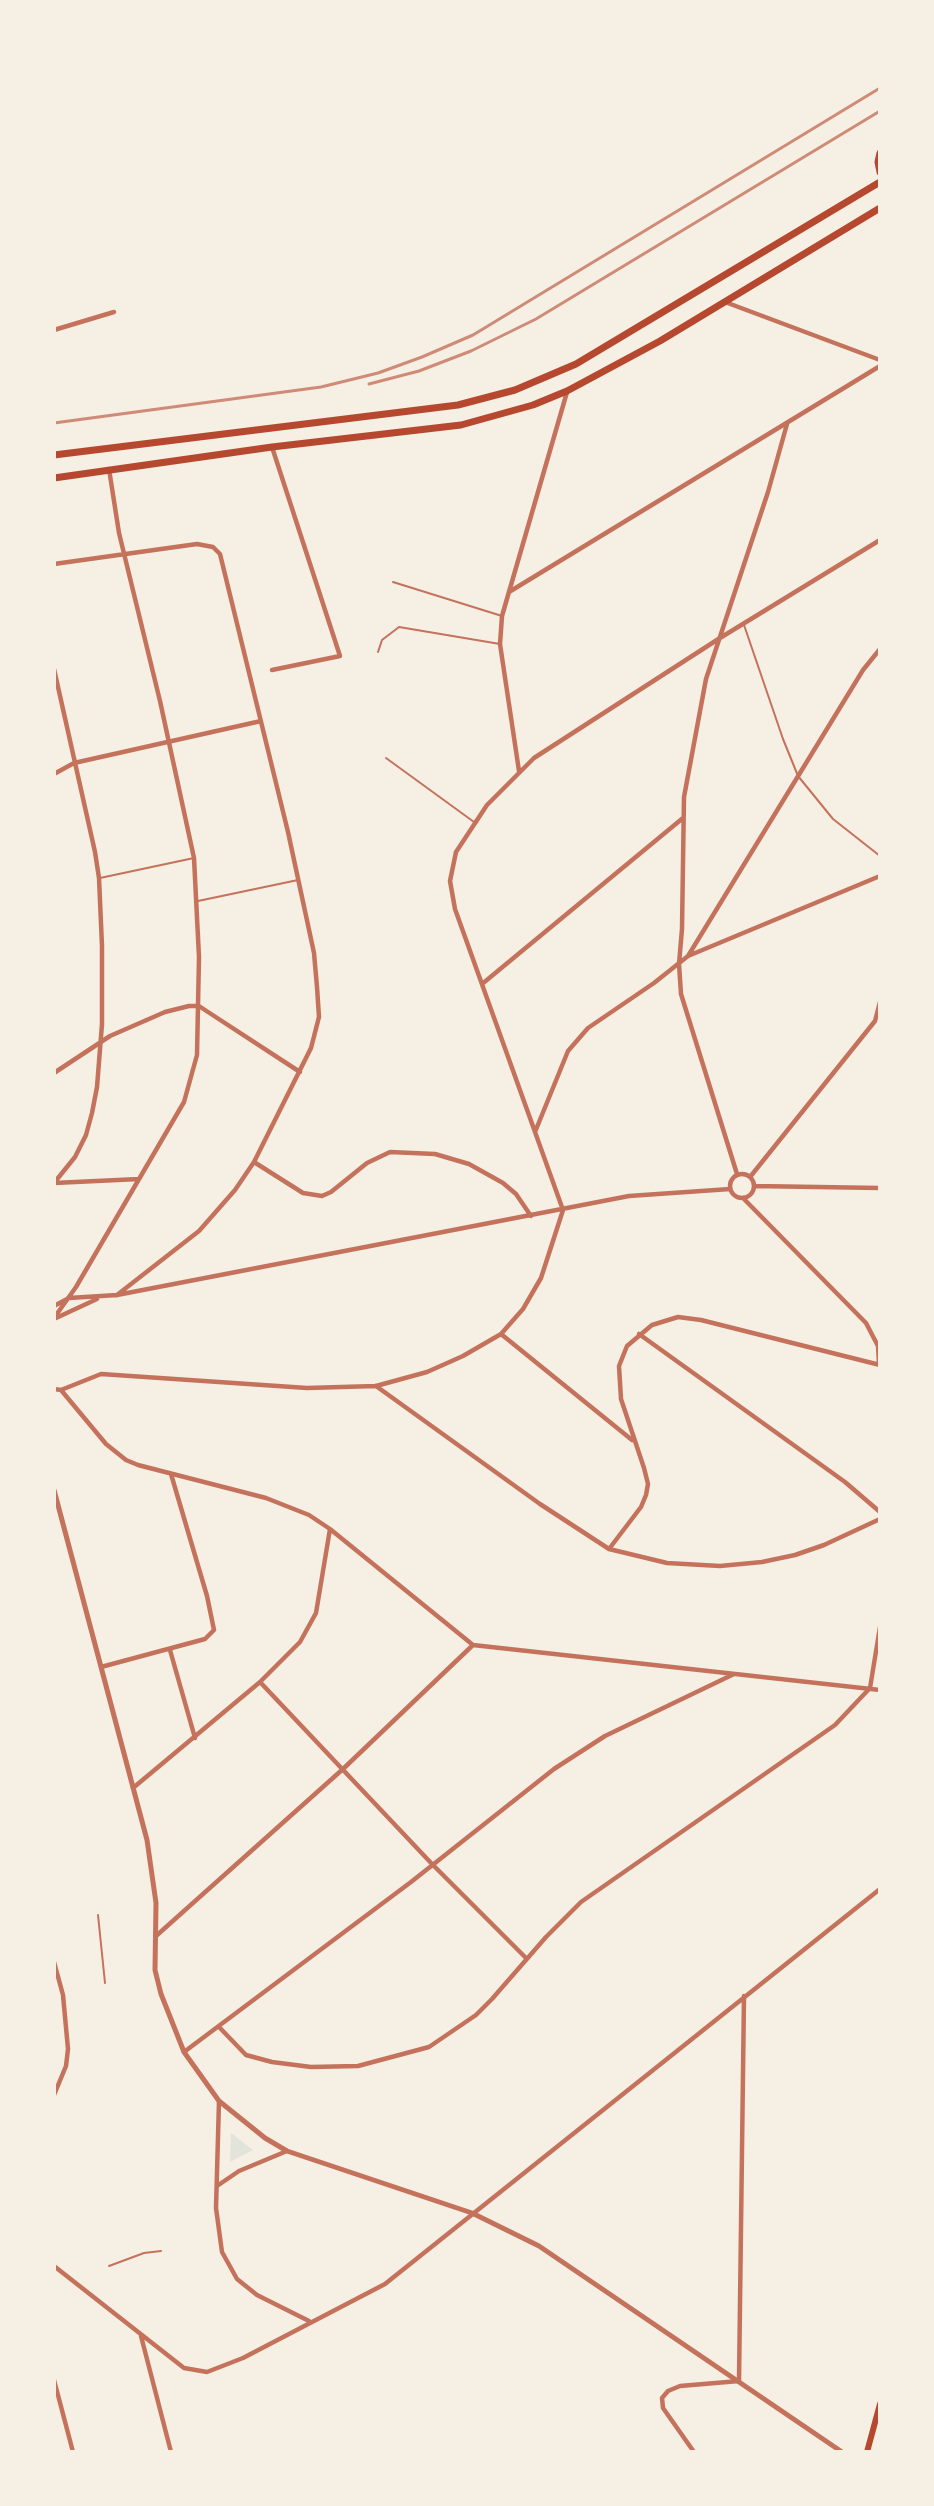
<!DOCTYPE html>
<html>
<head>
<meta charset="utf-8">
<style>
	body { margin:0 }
	#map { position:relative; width:934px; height:2506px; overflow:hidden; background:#f6efe4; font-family:Bitter,serif }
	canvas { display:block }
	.frame { position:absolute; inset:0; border:56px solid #f6efe4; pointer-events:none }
</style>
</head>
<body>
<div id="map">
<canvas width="934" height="2506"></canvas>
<div class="frame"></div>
</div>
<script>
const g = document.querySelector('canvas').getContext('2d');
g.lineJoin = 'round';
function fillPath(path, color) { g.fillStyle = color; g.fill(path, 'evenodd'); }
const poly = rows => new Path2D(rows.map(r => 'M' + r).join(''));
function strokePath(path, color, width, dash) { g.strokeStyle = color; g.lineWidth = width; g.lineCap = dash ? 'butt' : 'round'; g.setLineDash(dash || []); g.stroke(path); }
fillPath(poly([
	[231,2133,253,2150,230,2162]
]), '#e2e4dc');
strokePath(poly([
	[393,582,502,616],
	[744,625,783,739,798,776,833,819,880,856],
	[378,652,382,640,399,627,500,644],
	[386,758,474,822],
	[100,878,194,858],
	[198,901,298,880],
	[98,1915,105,1983],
	[109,2266,144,2253,161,2251]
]), '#c5725c', 2);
strokePath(poly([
	[725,302,880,360],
	[54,330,114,312],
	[272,447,340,656,272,670],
	[54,564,197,544,213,547,220,554,288,832,314,953,317,987,319,1017,311,1048,254,1162,235,1190,199,1231,117,1295],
	[509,592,880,366],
	[54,669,95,852,99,878,102,946,102,1024,97,1087,92,1113,86,1135,75,1157,54,1183],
	[519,771,500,644,502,616,567,392],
	[54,774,74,763,261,721],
	[688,956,863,670,880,649],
	[482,984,683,818],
	[54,1073,110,1036,165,1012,189,1006,199,1006,208,1012,300,1072],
	[535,1132,568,1051,588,1028,654,983,688,956,880,876],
	[254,1162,303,1193,322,1196,331,1192,367,1163,390,1152,435,1154,469,1164,503,1183,516,1194,531,1216],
	[737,1174,681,994,679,964,682,929,684,797,706,679,768,492,787,424],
	'730 1186a12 12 0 1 1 24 0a12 12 0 1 1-24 0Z',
	[750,1177,875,1021,880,1002],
	[54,1183,139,1179],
	[754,1186,880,1188],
	[743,1198,866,1323,878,1346,879,1364],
	[54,1306,69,1298,117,1295,629,1196,730,1189],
	[54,1318,76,1287,184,1102,197,1055,199,957,194,858,160,701,119,533,109,469],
	[56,1318,97,1299],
	[501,1334,632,1440],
	[639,1334,845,1482,880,1512],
	[376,1386,540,1504,609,1549,667,1563,720,1566,762,1562,795,1555,824,1545,880,1519],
	[54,1389,61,1390,101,1374,307,1388,376,1386,427,1372,463,1356,501,1334,523,1309,541,1278,563,1210,455,909,450,881,456,852,487,805,534,758,720,638,880,540],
	[61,1390,106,1444,126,1460,138,1465,266,1498,309,1515,330,1529,473,1645,880,1690],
	[609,1549,641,1507,646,1495,648,1484,644,1468,621,1399,619,1366,627,1346,652,1325,678,1317,701,1320,880,1365],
	[170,1650,195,1738],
	[101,1667,205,1639,214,1630,207,1596,171,1474],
	[260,1682,432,1864,527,1959],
	[133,1788,260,1682,300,1642,316,1613,330,1529],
	[156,1936,343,1769,473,1645],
	[54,1962,63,1995,68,2049,66,2066,54,2095],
	[220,2028,246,2055,272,2062,311,2067,358,2066,429,2047,476,2015,492,1999,546,1937,581,1902,835,1725,870,1688,880,1627],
	[184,2052,411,1882,554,1769,605,1736,734,1674],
	[219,2101,216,2208,222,2252,237,2279,257,2295,309,2321],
	[217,2186,239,2171,287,2151],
	[54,2266,184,2368,207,2372,243,2358,385,2284,880,1889],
	[141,2336,171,2452],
	[54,2380,73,2452],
	[694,2452,663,2408,662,2398,668,2391,680,2386,739,2381,744,1996]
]), '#c5725c', 4.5);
strokePath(poly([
	[54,1490,147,1840,156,1903,155,1970,161,1994,184,2052,219,2101,265,2138,287,2151,472,2213,539,2246,842,2452]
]), '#c5725c', 5);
strokePath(poly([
	[867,2452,880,2404]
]), '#b5482f', 6);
strokePath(poly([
	[880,153,878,162,880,172],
	[54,455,458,405,515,390,576,364,880,182],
	[54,478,272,447,461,425,533,405,567,391,660,341,880,208]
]), '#b5482f', 7);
strokePath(poly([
	[369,384,419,371,471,351,536,319,880,111],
	[54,423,321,387,378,373,422,357,473,335,880,88]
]), '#cf8b77', 3);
</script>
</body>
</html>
